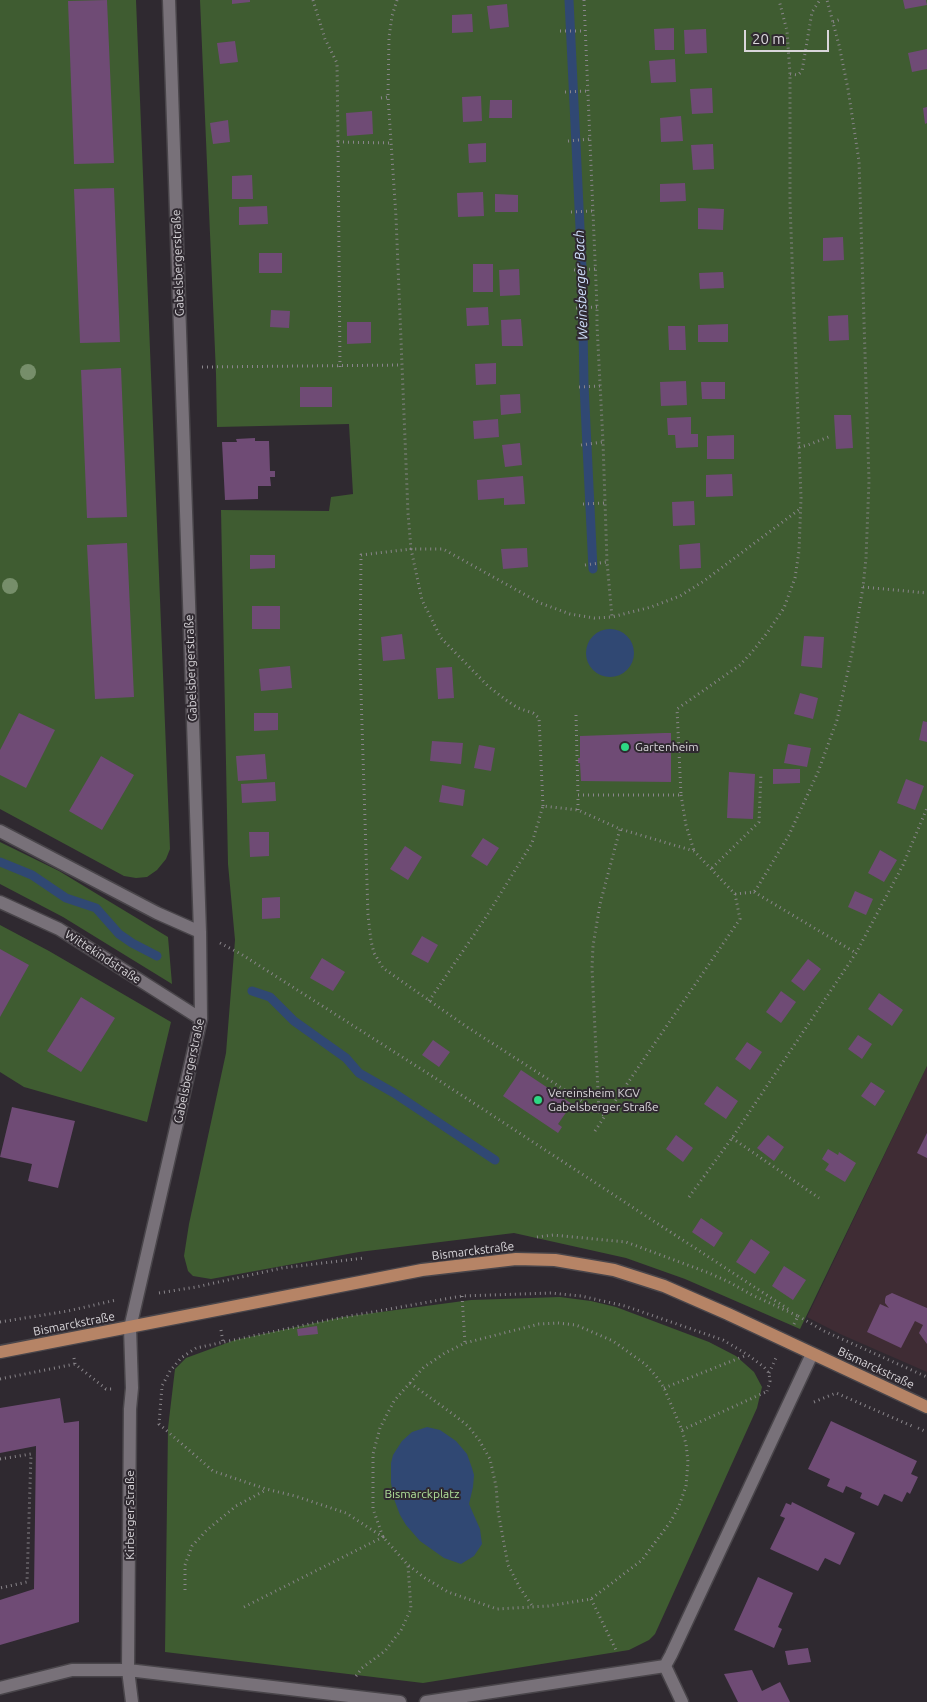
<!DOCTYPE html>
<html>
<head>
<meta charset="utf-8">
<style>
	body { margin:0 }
	#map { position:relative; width:927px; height:1702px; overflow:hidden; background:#2f2930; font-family:Ubuntu,sans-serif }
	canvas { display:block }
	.scale { position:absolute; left:744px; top:30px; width:85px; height:22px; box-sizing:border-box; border:2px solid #d9d6da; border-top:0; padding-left:6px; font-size:15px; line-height:18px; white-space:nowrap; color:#d9d6da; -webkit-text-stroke:4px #2f2930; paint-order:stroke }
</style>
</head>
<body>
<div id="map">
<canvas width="927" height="1702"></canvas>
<div class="scale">20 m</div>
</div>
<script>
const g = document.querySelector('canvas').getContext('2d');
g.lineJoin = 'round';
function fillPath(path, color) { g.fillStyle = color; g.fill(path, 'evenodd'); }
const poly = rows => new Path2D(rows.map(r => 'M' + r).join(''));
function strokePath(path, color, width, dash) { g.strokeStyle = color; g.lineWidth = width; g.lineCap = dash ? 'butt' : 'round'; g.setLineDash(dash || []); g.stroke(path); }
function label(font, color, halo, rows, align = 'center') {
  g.font = font + ' Ubuntu,sans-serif'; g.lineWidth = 4; g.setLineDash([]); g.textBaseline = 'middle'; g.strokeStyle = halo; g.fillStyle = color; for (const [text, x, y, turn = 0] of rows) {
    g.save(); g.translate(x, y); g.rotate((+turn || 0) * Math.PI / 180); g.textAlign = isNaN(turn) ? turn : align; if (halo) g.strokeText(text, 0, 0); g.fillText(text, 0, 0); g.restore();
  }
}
fillPath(poly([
	[927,1066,927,1372,840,1334,807,1317]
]), '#3f2c34');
fillPath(poly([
	[0,0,136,0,170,849,166,859,157,870,147,877,136,878,124,876,0,809],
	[200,0,927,0,927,1066,800,1329,685,1279,626,1258,514,1233,359,1252,211,1279,193,1276,188,1271,184,1256,189,1224,226,1053,235,940,228,864,221,510,329,511,331,497,353,494,349,424,217,427,216,374],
	[0,842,59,871,168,937,172,984,63,917,0,884],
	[0,925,49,951,171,1022,147,1122,24,1087,0,1072],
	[560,1297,591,1301,616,1307,709,1342,736,1356,754,1372,762,1387,757,1408,655,1634,649,1640,629,1650,423,1683,165,1652,168,1428,175,1369,186,1358,235,1340,343,1317,471,1300]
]), '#3f5c31');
fillPath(poly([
	'586 653a24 24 0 1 1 48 0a24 24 0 1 1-48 0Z',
	[427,1427,440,1430,456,1441,467,1454,472,1468,474,1475,473,1487,469,1504,480,1529,482,1544,474,1556,461,1564,444,1558,420,1541,406,1525,400,1515,394,1499,391,1483,391,1463,393,1455,402,1441,412,1432]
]), '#304873');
strokePath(poly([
	[569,0,582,269,584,385,593,569],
	[0,862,32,875,66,898,96,908,119,934,132,943,157,956],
	[252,991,270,997,294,1021,346,1058,359,1073,394,1093,495,1160]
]), '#304873', 9);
fillPath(poly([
	[107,0,114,163,74,164,68,1],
	[232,0,250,0,250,2,232,4],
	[903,0,926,0,927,5,905,9],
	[507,4,509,27,490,29,487,6],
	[472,14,473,32,452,33,452,15],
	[674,28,674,50,655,50,654,29],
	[706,29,707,53,685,54,684,30],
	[235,41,238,62,220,64,217,43],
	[927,49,927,69,912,72,908,53],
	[675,59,676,82,651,83,649,61],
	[712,88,713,113,692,114,690,89],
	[481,96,482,121,463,122,462,97],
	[490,100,512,100,512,118,489,118],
	[927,107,927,123,925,124,923,108],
	[372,111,373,134,347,136,346,113],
	[681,116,683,141,661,142,660,118],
	[228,120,230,142,213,144,210,123],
	[486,143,486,162,469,163,468,144],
	[713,144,714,169,693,170,691,145],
	[252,175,253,199,232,199,232,176],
	[685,183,686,201,660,202,660,184],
	[114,188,120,342,80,343,74,189],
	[483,192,484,216,458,217,457,193],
	[495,194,518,195,518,212,495,212],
	[267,206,268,224,239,225,239,207],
	[698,208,724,209,723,230,698,229],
	[843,237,844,260,823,261,823,238],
	[259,253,282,253,282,273,259,273],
	[473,264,493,264,493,292,473,292],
	[519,269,520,295,500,296,499,270],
	[723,272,724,288,700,289,699,273],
	[488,307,489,325,467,326,466,308],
	[271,310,290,311,289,328,270,327],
	[848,315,849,340,829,341,828,316],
	[521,319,523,346,502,346,501,320],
	[347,322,371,322,371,343,347,344],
	[728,324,728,342,698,342,698,325],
	[668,326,685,326,686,350,669,350],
	[496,363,496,384,476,385,475,364],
	[121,368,127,517,87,518,81,370],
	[686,381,687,405,661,406,660,382],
	[701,382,725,382,725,399,702,399],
	[300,387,332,387,332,407,300,407],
	[520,394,521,413,501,415,500,395],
	[834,415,851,415,853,448,836,449],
	[691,417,691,434,698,434,698,447,676,448,675,435,668,435,667,418],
	[498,419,499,437,474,439,473,421],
	[734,435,734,459,707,459,707,436],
	[255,438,255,441,269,441,270,471,275,471,275,477,270,477,271,486,258,486,258,499,225,500,222,442,237,442,236,439],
	[520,443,522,465,505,467,502,445],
	[732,474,733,496,706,497,706,475],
	[523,476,525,504,504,505,504,498,478,500,477,480],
	[694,501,695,525,673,526,672,502],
	[127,543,134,697,95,699,87,545],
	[700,543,701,568,680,569,679,545],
	[527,548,528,567,503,569,501,549],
	[250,555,275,555,275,568,250,569],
	[252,606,280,606,280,629,252,629],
	[402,634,405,659,383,661,381,637],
	[804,636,824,637,822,668,801,666],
	[290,666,292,688,261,691,259,669],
	[452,667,454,698,438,699,436,668],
	[800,693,818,698,813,719,794,714],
	[19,713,55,730,26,788,0,775,0,750],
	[254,713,278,713,278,730,254,731],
	[923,721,927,722,927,742,919,740],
	[664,733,671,733,671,782,581,781,580,763,578,763,578,758,580,758,580,736],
	[432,741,463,743,461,764,430,761],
	[788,744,811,748,807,767,784,763],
	[479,745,495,748,491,771,474,768],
	[265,754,267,779,238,781,236,756],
	[101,756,134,775,102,830,69,811],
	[773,769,800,769,800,783,773,784],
	[729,772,755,774,753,819,727,818],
	[906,779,924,786,915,810,897,803],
	[275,782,276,801,242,803,241,784],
	[442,785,465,790,463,806,439,802],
	[249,832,269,832,269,856,250,857],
	[483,838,499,848,487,866,471,856],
	[405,846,422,857,408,880,390,869],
	[880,850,897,860,884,882,868,873],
	[855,891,873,899,866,915,848,907],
	[280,897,280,918,262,919,262,898],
	[422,936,438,945,428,963,411,954],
	[0,949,29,965,0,1017],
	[322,958,345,972,333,991,310,978],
	[808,959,821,969,804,991,791,981],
	[781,991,796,1002,781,1023,766,1012],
	[879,993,903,1010,892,1026,868,1009],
	[81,997,115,1018,81,1072,47,1051],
	[858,1035,872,1044,862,1059,848,1049],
	[433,1040,450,1052,439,1067,422,1055],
	[747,1042,762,1052,750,1070,735,1059],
	[521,1070,572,1104,558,1124,562,1127,558,1133,503,1096],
	[871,1082,885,1091,875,1106,861,1096],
	[717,1086,738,1101,726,1119,704,1104],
	[12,1107,75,1121,58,1188,28,1181,32,1164,0,1157],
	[927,1133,927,1158,917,1153],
	[676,1135,693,1148,683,1162,666,1149],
	[768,1135,784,1147,774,1161,757,1148],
	[828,1149,838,1155,839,1152,856,1163,845,1182,825,1170,829,1164,822,1159],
	[701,1218,723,1233,714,1247,692,1232],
	[751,1239,770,1252,755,1274,736,1262],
	[784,1266,806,1280,793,1300,772,1286],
	[892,1293,927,1308,927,1344,919,1333,923,1325,915,1321,901,1348,867,1332,880,1304,889,1308,885,1303,885,1299,886,1296],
	[317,1326,318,1334,298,1336,297,1329],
	[60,1398,64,1423,79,1421,79,1622,0,1645,0,1600,34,1589,36,1446,0,1453,0,1408],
	[831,1421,917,1461,911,1474,918,1477,910,1494,907,1492,902,1502,884,1494,878,1506,860,1498,862,1493,846,1486,843,1493,827,1486,830,1479,808,1469],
	[792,1502,855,1533,840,1565,825,1558,818,1571,770,1549,785,1518,780,1516,786,1503,791,1505],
	[758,1577,793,1593,778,1627,782,1629,774,1648,734,1630],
	[808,1648,811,1662,788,1665,785,1651],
	[752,1670,762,1691,780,1682,790,1702,738,1702,724,1674]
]), '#6f4b75');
const minor = poly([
	[0,831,157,913,200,932],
	[0,902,59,929,201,1019],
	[665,1666,682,1702],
	[0,1688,72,1670,128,1670,400,1702],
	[132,1702,128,1670,130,1409,132,1388,130,1328,201,1019,200,932,169,0],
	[426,1702,665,1666,671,1655,812,1354]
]);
const major = poly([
	[0,1352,422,1270,516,1259,555,1260,614,1270,664,1286,728,1314,927,1407]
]);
strokePath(minor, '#49454a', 15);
strokePath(major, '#49454a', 15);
strokePath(poly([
	[313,0,325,39,337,63,338,142],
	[397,0,392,16,389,37,388,97,396,217,408,513,411,549,361,555,360,662,368,915,371,941,374,953,383,968,467,1027,599,1112],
	[584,0,597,307,597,325,603,442,607,562,612,617],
	[833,22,841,19],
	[560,31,585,31],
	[790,74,798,75,802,71,812,12,820,0],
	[565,92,588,91],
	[381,98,388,97],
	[568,141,590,139],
	[571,212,593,211],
	[574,270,595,269],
	[576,308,597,307],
	[202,367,402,365],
	[340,367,338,142,391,143],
	[579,387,601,386],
	[581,445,603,442],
	[799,447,808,445,831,436],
	[583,504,605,503],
	[585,565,607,562],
	[863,587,927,593],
	[576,715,578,795],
	[681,795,686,825,694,851],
	[543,806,539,718,533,713,518,708,506,700,489,687,441,638,422,600,411,549,443,549,540,603,570,614,594,618,612,617,651,607,680,596,704,581,800,509],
	[578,810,578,795,681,795,677,709,740,665,752,652,767,633,784,608,795,578,799,551,801,498,790,204,790,74,787,31,779,0],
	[712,868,759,822,761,773],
	[754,892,856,953],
	[735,894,754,892,757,888,789,835,818,772,837,720,852,653,863,587,866,558,869,481,859,161,848,89,839,45,827,0],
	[220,943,241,954,446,1085,788,1309],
	[429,1001,486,917,532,843,543,806,578,810,620,829,694,851,735,894,740,919,605,1116],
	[595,1131,605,1116,599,1112,592,968,593,946,600,904,620,829],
	[732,1138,819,1198],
	[689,1197,732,1138,856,953,903,865,927,808],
	[537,1237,553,1235,626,1242,709,1273,729,1282,752,1295,798,1316,794,1324],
	[159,1293,196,1287,282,1268,364,1258],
	[462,1296,465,1343],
	[798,1316,824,1331,927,1377],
	[0,1322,68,1311,116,1300],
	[558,1323,576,1325,613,1341,645,1364,656,1376,664,1388,682,1430,686,1444,688,1462,686,1486,679,1506,671,1521,642,1560,591,1599,548,1606,497,1609,448,1592,425,1578,408,1565,383,1537,373,1509,373,1454,380,1428,394,1401,424,1367,445,1353,465,1343,539,1324,558,1323],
	[221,1330,223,1342],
	[74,1358,75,1364,106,1389,112,1389],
	[769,1373,776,1358],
	[0,1379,75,1364],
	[410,1383,454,1415,468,1426,479,1440,490,1459,496,1486,498,1511,508,1565,520,1588,533,1607],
	[664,1388,747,1355],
	[814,1402,836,1393,912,1426],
	[918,1428,927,1432],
	[682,1430,768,1391],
	[0,1459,31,1454,27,1582,0,1588],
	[185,1590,185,1565,192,1546,207,1530,236,1506,266,1490],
	[591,1599,617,1652],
	[244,1607,383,1537,346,1513,295,1496,266,1489,213,1471,159,1424,162,1386,170,1371,181,1358,196,1348,328,1320,462,1296,551,1293,581,1296,625,1306,723,1340,748,1355,764,1367,769,1373,770,1381,767,1391],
	[356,1676,362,1668,385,1651,401,1630,411,1609,408,1566]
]), '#89858a', 3, [1, 4]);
strokePath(minor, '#787179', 12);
strokePath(major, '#b68466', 12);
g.fillStyle = '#768e6a';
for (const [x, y] of [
	[28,372],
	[10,586]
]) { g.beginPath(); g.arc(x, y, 8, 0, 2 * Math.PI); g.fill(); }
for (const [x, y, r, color] of [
	[625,747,5,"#2dd884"],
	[538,1100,5,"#2dd884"]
]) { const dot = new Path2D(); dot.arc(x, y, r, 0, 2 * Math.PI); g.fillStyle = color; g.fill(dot); strokePath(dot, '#2f2930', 2); }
label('12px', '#d9d6da', '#2f2930', [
	["Gabelsbergerstraße",178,263,-92],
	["Gabelsbergerstraße",191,668,-92],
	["Wittekindstraße",103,957,33],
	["Gabelsbergerstraße",189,1071,-78],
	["Bismarckstraße",473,1251,-7],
	["Bismarckstraße",74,1324,-11],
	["Bismarckstraße",876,1368,25],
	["Kirberger Straße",130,1515,-90]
]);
label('12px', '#d9d6da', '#2f2930', [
	["Gartenheim",635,747],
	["Vereinsheim KGV",548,1093],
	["Gabelsberger Straße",548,1107]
], 'left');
label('12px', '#b0e199', '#2f2930', [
	["Bismarckplatz",422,1494]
]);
label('italic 14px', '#cfdffc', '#2f2930', [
	["Weinsberger Bach",581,285,-92]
]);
</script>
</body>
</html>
